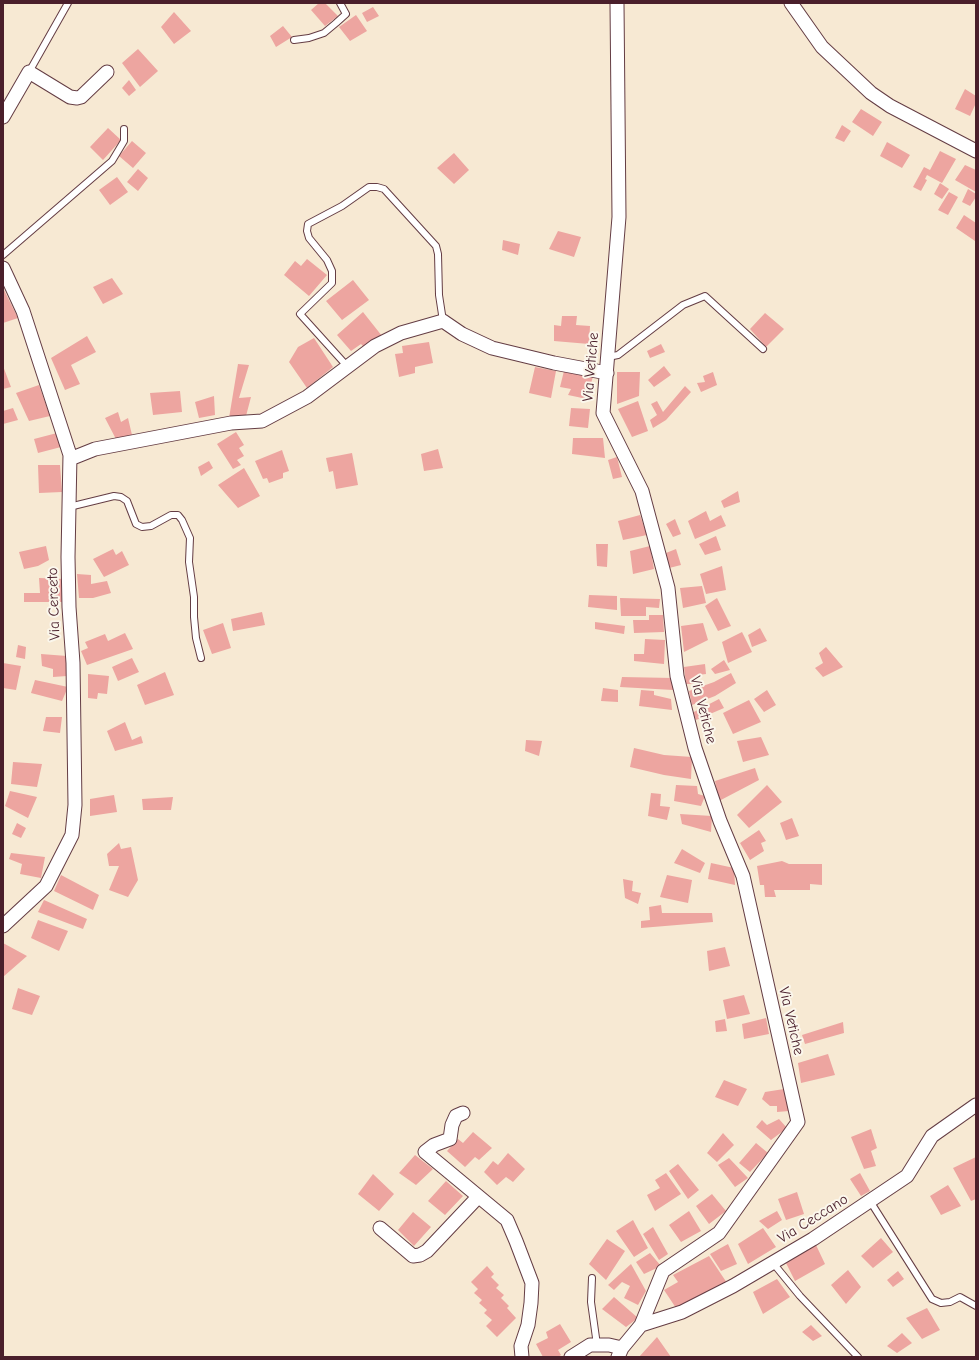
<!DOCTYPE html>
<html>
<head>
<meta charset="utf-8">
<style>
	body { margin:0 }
	#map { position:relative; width:979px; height:1360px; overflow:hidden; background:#f7e9d3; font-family:"Comic Neue",sans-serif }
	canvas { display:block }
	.frame { position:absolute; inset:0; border:4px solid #4a1f2b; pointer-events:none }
</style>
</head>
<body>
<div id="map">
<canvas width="979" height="1360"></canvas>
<div class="frame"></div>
</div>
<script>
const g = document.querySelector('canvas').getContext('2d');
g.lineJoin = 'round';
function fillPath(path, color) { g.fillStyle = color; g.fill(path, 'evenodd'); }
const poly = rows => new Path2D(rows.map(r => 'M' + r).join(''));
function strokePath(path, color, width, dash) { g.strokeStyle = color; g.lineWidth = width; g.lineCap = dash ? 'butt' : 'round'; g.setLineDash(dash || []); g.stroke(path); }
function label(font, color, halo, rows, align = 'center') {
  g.font = font + ' "Comic Neue",sans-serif'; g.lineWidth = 4; g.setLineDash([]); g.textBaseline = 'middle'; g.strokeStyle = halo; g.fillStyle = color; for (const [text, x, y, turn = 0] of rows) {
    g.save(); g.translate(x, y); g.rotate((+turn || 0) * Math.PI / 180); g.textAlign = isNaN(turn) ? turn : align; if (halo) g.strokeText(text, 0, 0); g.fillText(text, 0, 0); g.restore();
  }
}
fillPath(poly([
	[319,3,325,3,338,16,325,26,311,10],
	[373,7,379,16,367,22,362,13],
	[174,12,191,31,174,44,161,27],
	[356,15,367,31,350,41,339,27],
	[283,26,292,37,276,47,270,36],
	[138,49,158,71,140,87,122,63],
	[129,80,136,90,129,96,122,88],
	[965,89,976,96,976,103,970,116,955,109],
	[861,109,882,122,873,136,852,122],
	[842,125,851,131,844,142,835,138],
	[108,128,121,140,103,160,90,147],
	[132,141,146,153,133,168,119,156],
	[887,142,910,155,902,168,880,156],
	[940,151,956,159,942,183,927,175,925,179,927,180,921,191,913,187,924,167,930,170],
	[454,153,469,170,454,184,437,168],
	[965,165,976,170,976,192,955,180],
	[138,169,148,178,138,191,127,182],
	[117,177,128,192,110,205,99,190],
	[940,183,949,189,942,199,934,194],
	[968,189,976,194,976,197,970,206,962,202],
	[949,192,958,197,948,215,938,210],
	[964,215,976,223,975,241,956,228],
	[558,231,581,237,574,257,549,249],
	[503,240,520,244,518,255,502,250],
	[307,259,327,275,309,296,284,275,295,261,301,266],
	[112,278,123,294,103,304,93,287],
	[353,280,369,300,342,320,326,301],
	[4,290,18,318,3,323,3,291],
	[363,312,382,336,364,347,361,344,351,351,337,335],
	[765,313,784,329,766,347,750,329],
	[562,316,577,316,576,325,590,326,589,344,554,341,554,325,561,326],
	[87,336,96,352,71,365,80,384,65,390,51,358],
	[314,338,333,367,307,388,289,362,298,347],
	[429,342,433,363,415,367,415,373,399,377,395,354,403,353,402,346],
	[661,344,665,352,650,358,647,351],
	[238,364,249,365,239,398,251,397,246,416,239,415,238,419,229,418],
	[3,366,11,387,3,389],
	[664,366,671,375,654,387,648,380],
	[535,367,556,371,551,398,529,393],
	[564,371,593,376,587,399,568,395,571,389,560,387],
	[617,372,640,372,639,396,617,404],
	[713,372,717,385,701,392,697,383,705,382,703,376],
	[39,385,50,416,29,421,16,393],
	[685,386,691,392,666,420,653,428,650,420,657,415,651,404,657,401,663,412],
	[180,391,182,412,153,415,150,393],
	[214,396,215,415,199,418,195,402],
	[638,401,648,431,632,437,618,409],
	[13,408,18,420,3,424,3,411],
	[571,408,590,409,588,428,569,426],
	[118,412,121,422,128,418,132,435,117,441,105,418],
	[236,432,244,445,239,448,244,456,237,460,241,465,233,469,217,444],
	[57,433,61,447,38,453,34,439],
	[573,438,603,438,605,458,572,454],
	[438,449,443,468,424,471,421,454],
	[282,450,289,471,283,473,283,478,269,483,267,478,263,479,255,461],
	[352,453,358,485,336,489,333,471,329,472,326,458],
	[617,457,622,477,613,479,608,460],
	[209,461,213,468,201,476,198,467],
	[38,465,60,465,62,492,39,493],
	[244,468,260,496,238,508,218,485],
	[738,491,740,502,724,508,721,501],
	[706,511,710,521,721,515,726,526,695,539,688,521],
	[640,515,647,535,623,540,618,521],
	[675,519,681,534,673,537,666,524],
	[716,536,721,550,705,555,699,544],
	[596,544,608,544,607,567,597,566],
	[46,546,49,560,38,566,24,569,19,552],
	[650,546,654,569,633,574,630,551],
	[113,549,116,555,122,551,129,565,104,577,93,559],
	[676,549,681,565,669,568,666,553],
	[722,566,726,590,706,594,700,574],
	[77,574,91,575,91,584,107,581,111,593,93,598,79,598],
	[39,578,65,579,66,602,24,602,24,593,40,593],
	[702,586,706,603,683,608,680,588],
	[589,595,617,596,617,610,588,607],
	[620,598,660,599,659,608,646,607,646,616,621,616],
	[717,598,731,626,718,631,705,606],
	[262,612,265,625,233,631,231,619],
	[649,615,663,615,664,632,634,633,633,620,649,620],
	[595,622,625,626,624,634,595,629],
	[223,623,231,648,212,654,203,630],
	[703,623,708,640,684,652,681,626],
	[760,628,767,641,752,647,748,635],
	[742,632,752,652,728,663,722,642],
	[125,633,133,649,87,665,81,651,88,648,85,642,105,634,108,641],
	[645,639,665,640,664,664,634,661,634,654,644,654],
	[18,645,26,647,25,659,16,657],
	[826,647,843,667,823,677,815,668,823,663,819,653],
	[41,654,67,656,67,676,53,677,53,669,42,666],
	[132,658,139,672,118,681,112,667],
	[724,660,730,670,715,674,711,669],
	[3,663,21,666,16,690,3,688],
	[705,664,706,674,698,675,697,684,686,684,684,667],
	[165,672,174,695,145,705,137,685],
	[731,673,736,683,715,696,692,705,689,691,714,682],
	[88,674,109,676,107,694,98,693,97,699,88,698],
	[622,677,673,678,673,690,620,687],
	[35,680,68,687,62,701,31,693],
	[603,688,618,690,618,702,601,701],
	[641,690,654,691,654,695,671,699,672,710,639,706],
	[767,690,776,705,764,712,754,699],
	[719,699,724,708,696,720,692,713],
	[749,700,761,722,733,734,723,713],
	[46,717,62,717,60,733,43,731],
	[125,722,132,740,141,736,143,743,115,751,107,731],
	[761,737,769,755,743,762,737,741],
	[526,740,542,741,539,756,525,751],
	[634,748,664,755,692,757,691,779,664,775,630,767],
	[13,762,42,764,37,787,11,784],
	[755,768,759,780,719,801,715,781],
	[676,785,697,786,698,794,705,796,701,806,674,801],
	[767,785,782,802,749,828,737,815],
	[10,791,37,797,28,818,5,806],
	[651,793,661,794,660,806,670,807,667,820,648,816],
	[114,795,117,812,90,816,90,799],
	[173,797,171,810,143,810,142,799],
	[680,814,712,816,711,832,682,824],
	[792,818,799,836,786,840,780,823],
	[17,823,26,828,21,838,12,834],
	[759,830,766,841,761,843,764,851,750,860,740,843],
	[119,843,121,849,131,847,138,880,128,897,109,890,119,866,109,866,107,854],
	[682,849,705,863,700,873,674,863],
	[11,853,45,857,41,878,20,874,22,864,9,859],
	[782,861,789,864,822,864,822,885,810,884,810,890,774,890,776,897,765,897,764,885,760,885,757,866],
	[711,863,734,868,735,885,708,879],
	[61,875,99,895,93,910,54,891],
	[667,875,692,880,688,903,660,897],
	[623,879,633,881,632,891,641,893,638,904,625,898],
	[44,900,87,919,83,929,38,912],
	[661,905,662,913,712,913,713,922,641,928,641,921,650,920,649,907],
	[38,920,68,931,59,951,31,938],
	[3,943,27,956,3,977],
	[725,947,730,966,709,971,707,951],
	[18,988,40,996,32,1015,12,1009],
	[744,995,750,1014,727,1019,723,1000],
	[766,1018,769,1034,744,1039,742,1024],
	[725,1019,727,1031,716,1032,715,1021],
	[843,1022,844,1033,805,1044,802,1035],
	[828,1054,835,1075,801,1083,798,1063],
	[724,1080,747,1089,738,1106,715,1097],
	[784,1089,789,1111,777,1112,777,1106,770,1106,762,1099,765,1092],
	[779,1119,787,1128,771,1140,756,1127,762,1120,767,1125],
	[871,1129,877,1148,871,1151,876,1166,864,1169,851,1137],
	[473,1132,492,1148,479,1160,475,1157,465,1167,447,1151,458,1139,463,1143],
	[723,1133,734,1145,717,1162,707,1153],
	[756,1143,768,1153,750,1172,739,1163],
	[508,1153,525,1169,513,1182,506,1177,497,1185,484,1172,493,1161,498,1165],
	[415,1155,433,1169,416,1185,399,1173],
	[976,1157,976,1199,971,1201,953,1168],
	[729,1158,748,1178,735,1187,718,1165],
	[678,1164,699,1190,688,1199,669,1171],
	[666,1173,681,1194,655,1211,647,1195,660,1188,655,1180],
	[860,1173,870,1191,861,1196,850,1179],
	[373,1174,394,1194,379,1211,358,1194],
	[446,1181,463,1196,445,1215,428,1201],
	[948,1185,961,1206,941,1215,930,1196],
	[797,1192,804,1214,786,1220,778,1199],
	[712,1194,726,1211,709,1224,696,1206],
	[689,1211,701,1231,681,1242,669,1225],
	[777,1211,782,1220,768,1229,759,1221],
	[413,1212,431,1227,414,1246,398,1230],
	[633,1220,648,1248,634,1257,616,1231],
	[653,1227,668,1254,659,1260,643,1234],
	[763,1228,776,1247,748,1264,738,1244],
	[881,1238,893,1252,873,1268,861,1256],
	[607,1239,625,1251,606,1280,589,1264],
	[728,1244,737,1264,721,1271,710,1254],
	[816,1245,825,1264,795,1281,786,1263],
	[650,1253,661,1266,644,1274,636,1262],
	[709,1256,727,1283,676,1308,664,1290,678,1282,673,1275],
	[631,1264,646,1291,638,1305,624,1298,630,1286,622,1282,614,1290,608,1285],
	[487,1266,494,1274,491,1277,499,1285,496,1288,504,1295,501,1298,509,1306,507,1308,516,1318,497,1337,486,1326,492,1320,484,1313,487,1310,479,1303,482,1300,474,1293,478,1289,471,1282],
	[848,1270,861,1287,846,1304,831,1285],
	[898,1271,904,1279,893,1287,887,1280],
	[777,1279,790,1297,763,1314,753,1292],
	[614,1297,638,1318,626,1327,602,1309],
	[927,1308,940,1330,922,1339,906,1318],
	[560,1324,571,1342,558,1350,561,1355,558,1357,543,1357,536,1344,548,1338,546,1332],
	[811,1325,822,1336,813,1341,802,1332],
	[902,1333,912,1343,897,1353,887,1346],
	[657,1337,671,1357,639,1357]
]), '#eda5a0');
const lane = poly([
	[294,40,309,38,324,33,336,23,346,14,340,3],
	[29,72,68,3],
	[3,255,112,161,124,141,124,129],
	[608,357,618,355,683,305,705,296,763,349],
	[347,366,300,314,332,283,332,271,327,260,309,238,307,231,308,224,342,206,369,187,377,187,384,189,436,246,438,254,439,295,443,321],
	[69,507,114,496,121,497,127,501,136,524,142,527,151,526,171,515,178,515,182,520,190,538,189,562,194,597,194,617,196,638,201,658],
	[870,1201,932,1299,941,1303,950,1302,960,1297,976,1306],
	[773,1263,800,1296,858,1357],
	[592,1278,591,1302,597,1345]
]);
const street = poly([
	[617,3,619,217,603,413,642,491,668,588,677,676,695,748,720,821,743,876,798,1122,719,1233,663,1271,641,1325,622,1348,618,1357],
	[791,3,822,47,871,93,890,106,976,151],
	[3,117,29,72,70,97,77,98,81,97,107,72],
	[3,268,23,311,70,455,68,557,69,607,73,663,75,805,72,835,46,886,3,926],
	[70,459,95,449,231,423,262,421,307,397,375,346,401,333,443,321,462,334,492,348,554,363,607,373],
	[463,1113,456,1116,452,1125,450,1139,434,1145,425,1152,507,1220,516,1241,532,1283,531,1303,528,1325,521,1346,522,1357],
	[380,1228,413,1256,420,1255,427,1251,478,1197],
	[641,1325,682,1312,733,1286,813,1239,907,1176,932,1136,976,1105],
	[571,1357,590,1345,609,1345,622,1348]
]);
strokePath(lane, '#643d44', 8);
strokePath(street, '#643d44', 15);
strokePath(lane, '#fff', 6);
strokePath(street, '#fff', 13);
label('15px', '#4a1f2b', '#fbf7ec', [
	["Via Vetiche",591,367,-85],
	["Via Cerceto",54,604,-92],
	["Via Vetiche",703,710,76],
	["Via Vetiche",791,1021,77],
	["Via Ceccano",813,1219,-32]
]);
</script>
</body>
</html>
